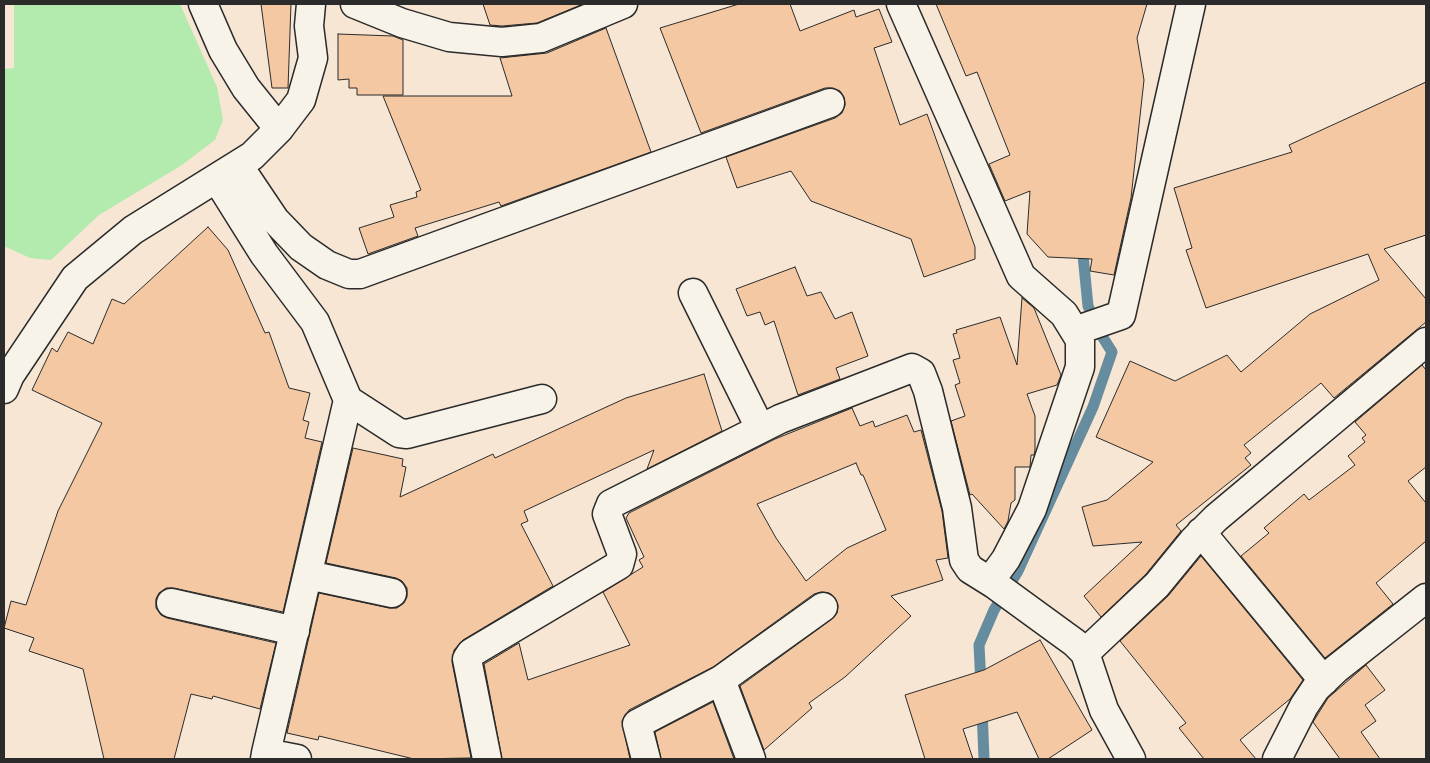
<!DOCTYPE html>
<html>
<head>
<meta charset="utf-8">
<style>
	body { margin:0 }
	#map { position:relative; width:1430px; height:763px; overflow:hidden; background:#f6e6d3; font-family:"Balsamiq Sans",sans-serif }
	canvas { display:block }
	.frame { position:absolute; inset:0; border:5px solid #2b2b2b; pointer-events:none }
</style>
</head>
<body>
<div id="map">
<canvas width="1430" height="763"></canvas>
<div class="frame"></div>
</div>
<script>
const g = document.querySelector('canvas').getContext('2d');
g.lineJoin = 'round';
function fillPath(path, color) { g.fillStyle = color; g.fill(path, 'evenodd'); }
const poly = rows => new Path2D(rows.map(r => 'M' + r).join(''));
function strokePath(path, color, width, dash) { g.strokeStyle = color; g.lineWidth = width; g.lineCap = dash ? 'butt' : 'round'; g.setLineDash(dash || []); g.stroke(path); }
fillPath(poly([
	[14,4,180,4,217,87,223,120,215,140,182,165,99,215,51,260,30,258,4,246,4,69,14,68]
]), '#b3ebaf');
strokePath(poly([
	[981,685,979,645,994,610,1018,571,1093,407,1112,352,1102,336,1088,306,1082,245],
	[982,709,984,759]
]), '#658c9f', 11);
const building = poly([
	[261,4,291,4,288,88,272,88,261,4],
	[483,4,583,4,537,23,502,26,490,25,483,4],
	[739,4,790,4,800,31,854,10,856,17,879,9,892,42,874,48,900,125,927,114,975,247,975,259,924,277,911,239,811,201,791,171,737,188,726,157,835,118,842,113,845,105,844,97,840,91,833,88,825,88,701,133,660,28,739,4],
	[936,4,1147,4,1137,38,1144,80,1131,198,1114,275,1090,271,1092,259,1048,257,1027,234,1030,191,1005,201,989,164,1010,155,977,72,966,76,936,4],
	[606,28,651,152,501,206,499,202,415,228,418,236,368,254,359,228,394,217,390,205,417,197,416,192,421,190,383,96,512,96,500,58,547,53,606,28],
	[338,34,393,36,403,40,403,95,357,95,357,88,349,88,349,79,338,80,338,34],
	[1426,82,1426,235,1384,249,1426,299,1426,322,1334,398,1321,383,1244,445,1251,453,1245,458,1251,465,1176,525,1181,531,1146,574,1101,617,1084,596,1142,542,1093,546,1082,507,1107,500,1153,462,1096,437,1130,361,1175,381,1227,355,1241,372,1310,314,1379,280,1368,254,1206,308,1186,250,1192,248,1174,188,1292,152,1289,145,1426,82],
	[208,227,228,250,265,333,269,332,289,388,310,393,303,420,309,422,305,438,322,442,283,612,174,588,166,588,159,593,156,599,156,608,161,615,167,618,276,643,260,709,213,696,212,699,191,694,174,759,104,759,83,669,29,651,34,638,4,628,11,601,26,605,58,511,102,423,32,390,52,348,57,352,68,332,93,344,112,299,124,304,208,227],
	[795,267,807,296,821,292,835,319,852,312,868,356,836,368,840,379,798,395,774,321,765,325,760,312,747,316,736,289,795,267],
	[1022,298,1034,308,1061,375,1057,385,1027,394,1035,416,1035,450,1034,455,1031,455,1030,467,1015,467,1015,500,1011,503,1008,521,1004,529,972,494,970,495,951,421,965,416,955,385,960,383,953,360,960,358,953,334,957,333,956,330,1000,317,1017,365,1022,298],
	[1422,365,1426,370,1426,467,1408,481,1426,503,1426,541,1376,583,1393,604,1325,658,1241,556,1269,533,1264,528,1304,494,1309,500,1355,465,1348,456,1365,442,1362,438,1366,435,1355,422,1422,365],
	[704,374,722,431,647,469,654,450,524,511,528,521,521,524,553,586,463,640,454,650,452,662,471,758,414,759,319,736,318,740,287,733,319,593,389,608,397,608,404,603,407,597,407,588,402,581,396,578,326,563,353,448,403,459,402,466,406,467,400,497,493,454,495,458,626,398,704,374],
	[852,408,860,426,873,421,875,427,907,415,914,432,921,430,942,511,948,558,936,560,943,580,891,596,911,616,845,677,809,703,812,708,764,750,740,686,832,619,837,613,838,605,835,598,829,593,821,592,814,594,713,667,629,710,622,721,630,759,502,759,484,664,519,643,528,680,630,645,603,592,643,567,639,560,644,557,626,518,629,513,775,439,852,408],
	[856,463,861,475,863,475,886,530,847,548,806,581,776,538,757,504,856,463],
	[1201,556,1303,680,1290,699,1240,740,1256,759,1204,759,1179,728,1186,723,1120,641,1168,596,1201,556],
	[1040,640,1092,730,1048,759,1039,759,1017,712,963,729,973,759,925,759,905,695,984,670,1040,640],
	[1366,665,1385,690,1365,705,1376,721,1361,732,1380,759,1340,759,1313,722,1328,698,1366,665],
	[713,702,734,759,661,759,655,732,713,702]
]);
fillPath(building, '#f3c8a2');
strokePath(building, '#2b2b2b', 1);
const minor = poly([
	[203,4,223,50,246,88,279,129],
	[355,4,402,23,449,37,502,42,541,38,623,4],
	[901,4,1021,276,1064,314,1080,340,1080,367,1032,509,1006,559,990,581],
	[238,165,275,220,301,247,327,265,349,274,360,274,830,103],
	[217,179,264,254,315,322,348,400,266,753],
	[693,293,760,428],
	[1075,331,1121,315,1191,4],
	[4,389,10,375,75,278,133,230,252,156,279,129,301,100,313,58,309,26,311,4],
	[348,400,399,433,407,434,542,399],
	[1201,532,1324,681],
	[308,575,392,593],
	[171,603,295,631],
	[1085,653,1157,585,1193,541,1216,518,1426,342],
	[721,680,823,607],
	[265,759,266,753,297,759],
	[487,759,467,659,471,653,619,565,622,554,607,514,611,504,780,419,912,368,921,373,928,391,957,508,964,560,970,569,994,584,1075,643,1085,653,1104,710,1131,759],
	[646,759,637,724,721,680,751,759],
	[1277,759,1304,706,1316,688,1336,669,1426,598]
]);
strokePath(minor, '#2b2b2b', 31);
strokePath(minor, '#f7f3e8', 28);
</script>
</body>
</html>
